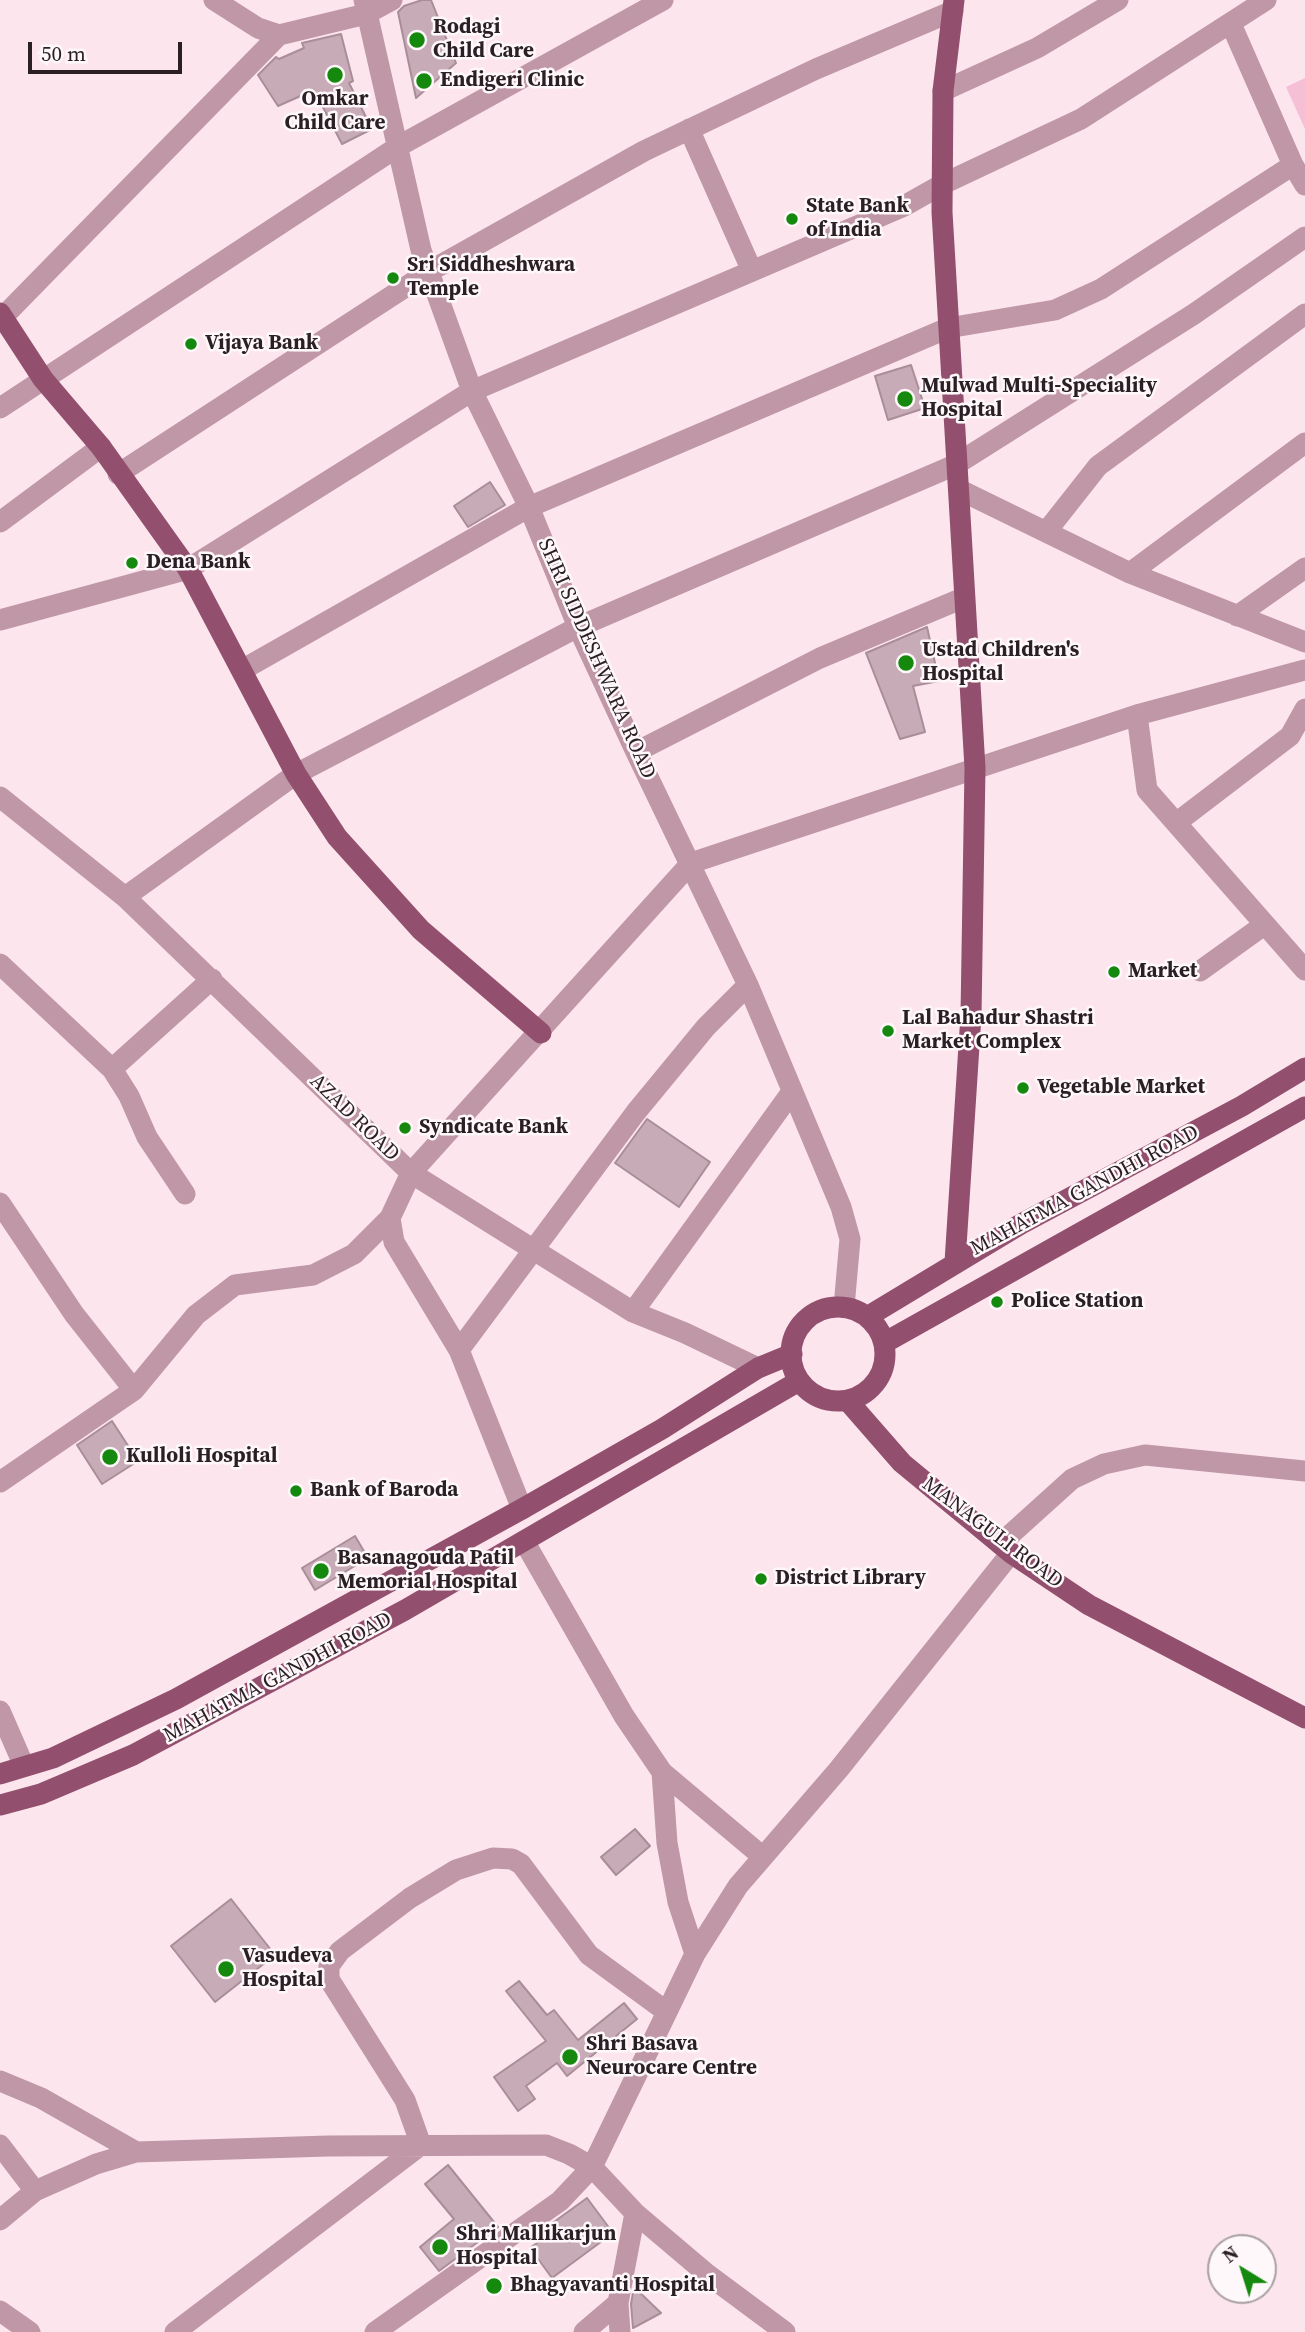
<!DOCTYPE html>
<html>
<head>
<meta charset="utf-8">
<style>
	body { margin:0 }
	#map { position:relative; width:1305px; height:2332px; overflow:hidden; background:#fde5ee; font-family:"Source Serif 4",serif }
	canvas { display:block }
	.north { position:absolute; left:1207px; top:2234px; width:70px; height:70px; box-sizing:border-box; background:#fef8fa; border:2px solid #a9a1a4; border-radius:50%; rotate:322deg; font-size:19px; font-weight:700; line-height:28px; text-align:center; color:#2a1f24 }
	.north::after { content:''; display:block; margin:auto; width:24px; height:32px; background:#14890d; clip-path:polygon(50% 0,100% 100%,50% 72%,0 100%) }
	.scale { position:absolute; left:28px; top:42px; width:154px; height:32px; box-sizing:border-box; border:4px solid #2a1f24; border-top:0; padding-left:9px; font-size:21px; line-height:24px; white-space:nowrap; color:#2a1f24; -webkit-text-stroke:5px #fef8fa; paint-order:stroke }
</style>
</head>
<body>
<div id="map">
<canvas width="1305" height="2332"></canvas>
<div class="north">N</div>
<div class="scale">50 m</div>
</div>
<script>
const g = document.querySelector('canvas').getContext('2d');
g.lineJoin = 'round';
function fillPath(path, color) { g.fillStyle = color; g.fill(path, 'evenodd'); }
const poly = rows => new Path2D(rows.map(r => 'M' + r).join(''));
function strokePath(path, color, width, dash) { g.strokeStyle = color; g.lineWidth = width; g.lineCap = dash ? 'butt' : 'round'; g.setLineDash(dash || []); g.stroke(path); }
function label(font, color, halo, rows, align = 'center') {
  g.font = font + ' "Source Serif 4",serif'; g.lineWidth = 5; g.setLineDash([]); g.textBaseline = 'middle'; g.strokeStyle = halo; g.fillStyle = color; for (const [text, x, y, turn = 0] of rows) {
    g.save(); g.translate(x, y); g.rotate((+turn || 0) * Math.PI / 180); g.textAlign = isNaN(turn) ? turn : align; if (halo) g.strokeText(text, 0, 0); g.fillText(text, 0, 0); g.restore();
  }
}
fillPath(poly([
	[1305,78,1305,129,1286,87]
]), '#f5bfd5');
const building = poly([
	[422,0,431,0,456,63,416,98,398,12,404,6,422,0],
	[341,34,353,81,349,83,372,129,342,144,314,90,278,106,258,75,276,57,279,59,304,48,302,43,341,34],
	[911,365,925,408,888,420,875,376,911,365],
	[490,482,505,505,468,527,454,506,490,482],
	[927,627,939,681,913,686,925,732,900,739,866,653,927,627],
	[647,1119,710,1162,679,1207,615,1163,647,1119],
	[112,1421,138,1461,102,1484,77,1445,112,1421],
	[355,1536,368,1558,315,1590,302,1568,355,1536],
	[635,1829,650,1846,616,1875,601,1857,635,1829],
	[231,1899,275,1955,215,2002,171,1946,231,1899],
	[519,1981,547,2015,554,2010,578,2040,624,2003,637,2019,567,2076,557,2063,526,2086,535,2099,518,2111,494,2077,546,2041,506,1991,519,1981],
	[448,2165,498,2227,439,2271,420,2247,454,2219,425,2184,448,2165],
	[587,2198,613,2233,552,2278,530,2248,551,2233,547,2227,587,2198],
	[634,2287,661,2313,633,2328,631,2304,634,2287]
]);
fillPath(building, '#c7abb6');
strokePath(building, '#a98e99', 2);
strokePath(poly([
	[214,0,258,28,279,35,366,14,392,0],
	[364,0,421,250,472,391,529,507,578,627,636,752,748,985,841,1207,850,1239,844,1307],
	[1231,24,1293,165,1305,185],
	[943,91,1037,48,1118,0],
	[689,129,752,271],
	[3,317,279,35],
	[0,408,399,146,663,0],
	[118,474,430,271,644,151,816,69,953,11],
	[960,490,1130,573,1305,642],
	[0,522,101,447],
	[1046,532,1098,466,1305,314],
	[1130,573,1305,443],
	[1237,616,1305,568],
	[0,620,188,569,472,391,904,206,943,184,1081,119,1266,0],
	[242,670,529,507,948,328,1055,310,1101,289,1293,165],
	[1137,715,1147,790,1305,970],
	[636,752,820,658,963,598],
	[0,797,125,897,411,1173,633,1312,685,1333,758,1368],
	[1176,823,1290,736,1305,709],
	[125,897,296,774,578,627,955,465,1194,314,1305,237],
	[0,964,112,1069,129,1096,147,1137,185,1194],
	[1200,971,1264,925],
	[112,1069,212,979],
	[0,1203,74,1314,134,1390],
	[390,1218,394,1242,459,1350,522,1509],
	[633,1312,791,1093],
	[459,1350,636,1112,706,1027,748,985],
	[0,1482,134,1390,196,1315,235,1285,313,1275,354,1254,390,1218,411,1173,691,863,1137,715,1305,670],
	[524,1541,624,1716,662,1772,763,1857],
	[1000,1544,1072,1479,1104,1464,1145,1455,1305,1471],
	[0,1711,24,1766],
	[662,1772,667,1843,678,1902,695,1954],
	[0,2081,41,2098,136,2152],
	[0,2145,35,2191],
	[0,2220,35,2191,96,2164,136,2152,328,2146,546,2145,569,2154,592,2167,635,2213,707,2274,785,2332],
	[0,2311,30,2332],
	[175,2332,421,2145,405,2100,329,1979,329,1966,340,1951,410,1898,456,1870,493,1858,512,1859,521,1864,589,1955,667,2012],
	[375,2332,560,2201,592,2167,695,1954,738,1886,839,1769,1011,1553],
	[584,2332,618,2303],
	[620,2332,618,2303,635,2213]
]), '#bf97a7', 21);
strokePath(poly([
	[954,0,943,91,942,212,975,768,971,1015,955,1262],
	[0,313,43,379,101,447,188,569,296,774,337,837,421,930,541,1033],
	'791 1354a47 47 0 1 1 94 0a47 47 0 1 1-94 0Z',
	[867,1317,1021,1224,1242,1106,1305,1068],
	[884,1343,1305,1107],
	[847,1400,902,1463,1011,1553,1089,1605,1305,1718],
	[0,1774,53,1758,176,1699,522,1509,662,1429,758,1368,792,1354],
	[0,1805,41,1794,133,1755,405,1610,799,1381]
]), '#92506e', 21);
for (const [x, y, r, color] of [
	[417,40,9,"#14890d"],
	[335,75,9,"#14890d"],
	[424,81,9,"#14890d"],
	[792,219,7,"#14890d"],
	[393,278,7,"#14890d"],
	[191,344,7,"#14890d"],
	[905,399,9,"#14890d"],
	[132,563,7,"#14890d"],
	[906,663,9,"#14890d"],
	[1114,972,7,"#14890d"],
	[888,1031,7,"#14890d"],
	[1023,1088,7,"#14890d"],
	[405,1128,7,"#14890d"],
	[997,1302,7,"#14890d"],
	[110,1457,9,"#14890d"],
	[296,1491,7,"#14890d"],
	[321,1571,9,"#14890d"],
	[761,1579,7,"#14890d"],
	[226,1969,9,"#14890d"],
	[570,2057,9,"#14890d"],
	[440,2247,9,"#14890d"],
	[494,2286,9,"#14890d"]
]) { const dot = new Path2D(); dot.arc(x, y, r, 0, 2 * Math.PI); g.fillStyle = color; g.fill(dot); strokePath(dot, '#fef8fa', 2.5); }
label('bold 21px', '#2a1f24', '#fef8fa', [
	["Rodagi",433,28],
	["Child Care",433,52],
	["Endigeri Clinic",440,81],
	["Omkar",335,100,"center"],
	["Child Care",335,124,"center"],
	["State Bank",806,207],
	["of India",806,231],
	["Sri Siddheshwara",407,266],
	["Temple",407,290],
	["Vijaya Bank",205,344],
	["Mulwad Multi-Speciality",921,387],
	["Hospital",921,411],
	["Dena Bank",146,563],
	["Ustad Children's",922,651],
	["Hospital",922,675],
	["Market",1128,972],
	["Lal Bahadur Shastri",902,1019],
	["Market Complex",902,1043],
	["Vegetable Market",1037,1088],
	["Syndicate Bank",419,1128],
	["Police Station",1011,1302],
	["Kulloli Hospital",126,1457],
	["Bank of Baroda",310,1491],
	["Basanagouda Patil",337,1559],
	["Memorial Hospital",337,1583],
	["District Library",775,1579],
	["Vasudeva",242,1957],
	["Hospital",242,1981],
	["Shri Basava",586,2045],
	["Neurocare Centre",586,2069],
	["Shri Mallikarjun",456,2235],
	["Hospital",456,2259],
	["Bhagyavanti Hospital",510,2286]
], 'left');
label('21px', '#2a1f24', '#fef8fa', [
	["SHRI SIDDESHWARA ROAD",596,659,66],
	["AZAD ROAD",354,1118,44],
	["MAHATMA GANDHI ROAD",1085,1191,-28],
	["MANAGULI ROAD",992,1533,37],
	["MAHATMA GANDHI ROAD",278,1678,-28]
]);
</script>
</body>
</html>
